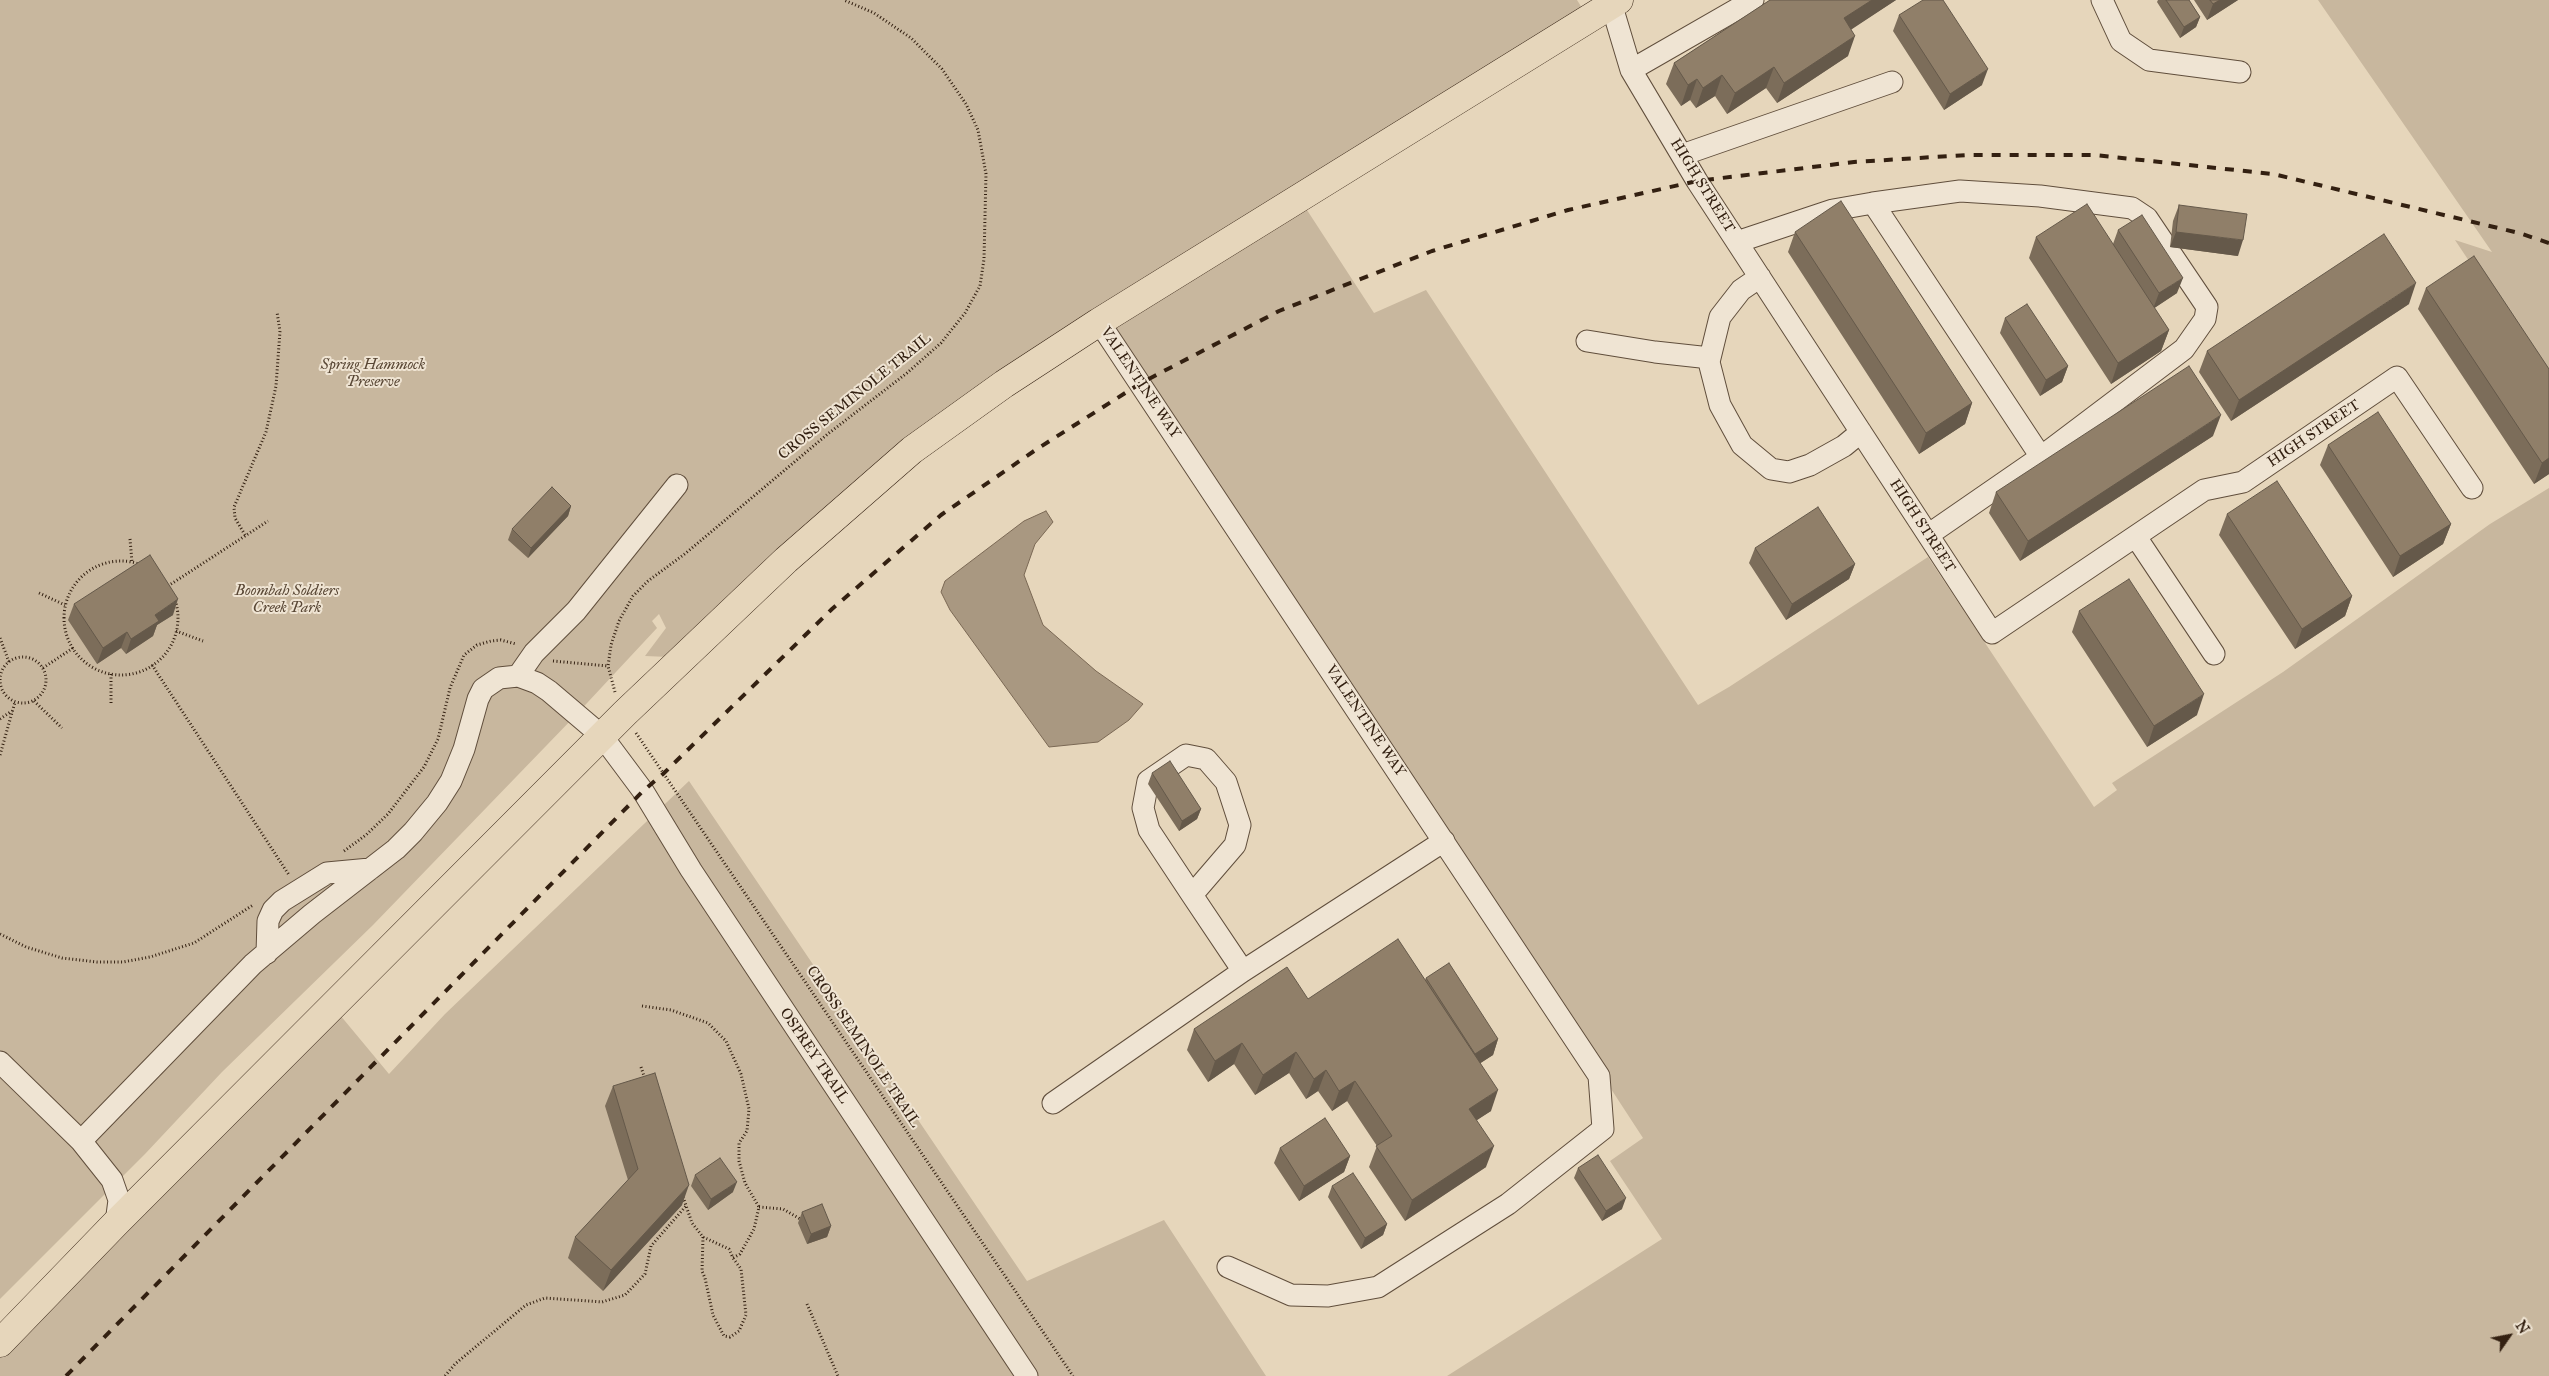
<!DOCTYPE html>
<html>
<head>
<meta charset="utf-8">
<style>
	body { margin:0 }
	#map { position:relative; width:2549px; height:1376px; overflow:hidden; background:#e6d6bb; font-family:"IM FELL Great Primer",serif }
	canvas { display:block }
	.north { position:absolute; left:2484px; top:1311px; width:50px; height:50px; -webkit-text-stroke:4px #efe4d3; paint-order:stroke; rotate:57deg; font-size:14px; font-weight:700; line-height:20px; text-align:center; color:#332011 }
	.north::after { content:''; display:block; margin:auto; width:18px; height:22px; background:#332011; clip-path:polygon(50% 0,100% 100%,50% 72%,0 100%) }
</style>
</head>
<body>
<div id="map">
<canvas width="2549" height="1376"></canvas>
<div class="north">N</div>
</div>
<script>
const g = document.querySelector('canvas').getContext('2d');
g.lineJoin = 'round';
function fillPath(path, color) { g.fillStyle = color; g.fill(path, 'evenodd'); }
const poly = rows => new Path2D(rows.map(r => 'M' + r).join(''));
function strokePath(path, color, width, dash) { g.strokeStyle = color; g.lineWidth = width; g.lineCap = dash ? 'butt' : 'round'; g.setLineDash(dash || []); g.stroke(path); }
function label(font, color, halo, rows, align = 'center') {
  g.font = font + ' "IM FELL Great Primer",serif'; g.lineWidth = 4; g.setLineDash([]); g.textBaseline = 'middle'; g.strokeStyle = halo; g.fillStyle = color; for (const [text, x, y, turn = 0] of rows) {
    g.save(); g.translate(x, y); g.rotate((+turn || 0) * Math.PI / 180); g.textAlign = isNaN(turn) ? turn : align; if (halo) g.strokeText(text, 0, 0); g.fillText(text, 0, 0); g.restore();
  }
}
fillPath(poly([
	[0,0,1577,0,1582,8,1093,313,669,657,645,656,666,628,659,614,652,621,657,628,574,717,373,925,222,1072,145,1154,0,1299],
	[2318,0,2549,0,2549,381,2455,240,2492,252],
	[1305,207,1374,313,1426,290,1698,705,1729,687,1928,557,2094,807,2117,790,2112,783,2283,672,2490,524,2549,488,2549,1376,1447,1376,1662,1239,1610,1161,1643,1138,1437,822,1105,330],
	[689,781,1027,1281,1164,1220,1266,1376,0,1376,0,1358,340,1015,389,1074,445,1014]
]), '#c8b79e');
const water = poly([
	[1046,511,1053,522,1035,544,1024,575,1043,625,1096,671,1143,704,1129,720,1098,742,1049,747,950,610,941,592,945,581,962,568,1024,521,1046,511]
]);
fillPath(water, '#a99881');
strokePath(water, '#7a6854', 1);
const minor = poly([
	[1610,0,1631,70,1697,181,1992,633,2204,490,2243,482,2397,377,2472,488],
	[2102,0,2121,41,2149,60,2240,72],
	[1631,70,1753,0],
	[1682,155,1892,82],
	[1873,203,1960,191,2040,196,2132,208,2147,218,2207,307,2205,319,2184,349,2041,457],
	[1737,242,1833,210,1873,203,2041,457,1928,535],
	[1760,277,1741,290,1720,317,1709,362,1720,405,1742,445,1771,469,1789,472,1810,465,1844,446,1861,432],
	[1099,322,1599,1076,1603,1129,1508,1204,1378,1287,1328,1296,1291,1295,1228,1267],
	[1587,341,1655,352,1710,358],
	[2136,537,2214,654],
	[518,676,534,653,576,611,677,485],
	[1192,895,1235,845,1240,825,1226,782,1206,759,1186,755,1148,781,1143,808,1149,830,1192,895,1243,971],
	[267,953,268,921,273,910,282,901,327,873,370,869],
	[0,1062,81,1141,112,1180,119,1200,116,1223],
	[1053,1103,1243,971,1444,841],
	[81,1141,253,964,312,914,396,849,413,832,437,803,451,781,464,749,478,699,483,689,499,678,518,676,537,683,549,691,602,736,643,791,691,870,1027,1376]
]);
const major = poly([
	[0,1343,116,1223,625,713,786,560,912,450,1004,384,1099,322,1619,0]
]);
strokePath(minor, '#604e3c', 23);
strokePath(major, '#332011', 29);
strokePath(poly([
	[245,535,235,518,234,507,266,432,276,386,280,331,277,312],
	[130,539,132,562],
	'64 618a57 57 0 1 1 114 0a57 57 0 1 1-114 0Z',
	[168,586,268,521],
	[39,593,65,605],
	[176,631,203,641],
	[0,638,9,662],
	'0 680a23 23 0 1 1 46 0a23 23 0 1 1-46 0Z',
	[553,661,608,666],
	[152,665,289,875],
	[43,668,73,648],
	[111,674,111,703],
	[615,692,608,666,611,645,619,621,633,596,648,581,686,553,829,433,907,373,941,343,965,313,980,286,984,259,986,174,978,130,966,104,942,69,911,38,874,13,844,0],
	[34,701,62,728],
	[0,719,12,711],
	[636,733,1073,1376],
	[0,755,15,702],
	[344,851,366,835,388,814,424,767,438,739,450,688,464,655,477,645,491,641,501,640,516,644],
	[0,934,26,947,62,958,97,962,123,962,150,957,194,943,253,905],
	[642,1006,671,1010,708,1023,726,1041,741,1074,749,1109,747,1131,739,1143,739,1161,745,1183,759,1207],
	[641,1067,645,1079],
	[683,1197,692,1223,703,1237,729,1249,733,1258,740,1254,754,1229,759,1207],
	[759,1207,783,1209,802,1220],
	[703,1237,702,1271,705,1278,713,1315,724,1336,730,1337,739,1331,746,1315,741,1269,733,1258],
	[807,1304,838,1376],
	[445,1376,455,1364,526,1305,545,1298,602,1302,625,1295,645,1274,651,1246,686,1206]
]), '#332011', 3, [1, 2.5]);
strokePath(minor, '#efe4d3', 21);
strokePath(major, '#e6d6bb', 28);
strokePath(poly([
	[66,1376,643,791,663,774,832,609,941,515,1037,449,1141,383,1279,311,1432,251,1568,210,1697,181,1854,162,1967,155,2094,155,2273,174,2519,233,2549,243]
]), '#332011', 4, [9, 9]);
fillPath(poly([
	[1770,0,1896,0,1851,29,1848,56,1777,103,1766,88,1727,114,1715,96,1696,108,1690,100,1681,106,1666,84,1674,63],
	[2158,0,2189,0,2200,17,2196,27,2180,38,2157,2],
	[2194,0,2238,0,2207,20],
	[1899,15,1982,85,1944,110,1893,31],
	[2179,205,2238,256,2170,247,2173,221],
	[2118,230,2177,293,2154,308,2169,330,2161,351,2111,384,2029,258,2036,237,2113,244],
	[1795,232,1972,403,1965,424,1919,454,1788,252],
	[2426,288,2549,369,2549,474,2534,484,2418,309],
	[2409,304,2231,421,2199,372,2207,351],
	[2005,318,2068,366,2062,382,2040,396,2000,333],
	[2213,436,2020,561,1989,513,1996,492],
	[2328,445,2451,524,2443,544,2393,577,2320,465],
	[571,506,568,516,528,558,508,540,512,529],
	[2227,514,2352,596,2345,616,2295,649,2219,535],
	[1755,548,1855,564,1849,579,1786,620,1749,563],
	[74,604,173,615,157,625,153,636,126,654,121,648,97,664,68,620],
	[2079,611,2197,715,2147,747,2072,632],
	[1152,773,1201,809,1197,819,1179,831,1148,784],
	[1426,978,1498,1039,1493,1055,1480,1063,1491,1111,1476,1120,1486,1167,1405,1221,1369,1167,1377,1146,1347,1101,1332,1111,1318,1091,1306,1099,1289,1073,1255,1095,1234,1064,1208,1082,1187,1050,1194,1029,1308,999,1425,980],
	[613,1086,682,1205,603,1291,568,1258,575,1237,628,1180,605,1106],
	[1280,1148,1350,1156,1344,1172,1299,1201,1274,1163],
	[1578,1168,1622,1209,1602,1221,1574,1178],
	[695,1175,733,1192,708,1210,691,1186],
	[1332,1186,1387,1224,1383,1235,1361,1249,1328,1197],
	[802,1212,831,1226,827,1237,807,1244,798,1223]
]), '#7c6d5a');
fillPath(poly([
	[1872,0,1896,0,1837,39,1844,18],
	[2220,0,2238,0,2207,20,2213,4],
	[2200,17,2196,27,2180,38,2184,27],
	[1855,36,1848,56,1777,103,1784,83],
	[1774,67,1766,88,1727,114,1735,93],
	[1988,69,1982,85,1944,110,1950,94],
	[1722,75,1715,96,1696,108,1703,88],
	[1697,79,1690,100,1681,106,1688,85],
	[2176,232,2243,240,2238,256,2170,247],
	[2183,278,2177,293,2153,309,2159,293],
	[2416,283,2409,304,2231,421,2239,400],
	[2169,330,2161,351,2111,384,2118,363],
	[2068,366,2062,382,2040,396,2046,380],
	[1972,403,1965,424,1919,454,1926,433],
	[2221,415,2213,436,2020,561,2028,541],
	[2549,458,2549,474,2534,484,2542,463],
	[571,506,568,516,528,558,531,548],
	[2451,524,2443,544,2393,577,2400,556],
	[1855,564,1849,579,1786,620,1792,604],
	[2352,596,2345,616,2295,649,2302,629],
	[178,599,173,615,157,625,153,636,126,654,131,639,155,615],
	[127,632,121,648,97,664,103,648],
	[2204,694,2197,715,2147,747,2154,726],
	[1201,809,1197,819,1179,831,1182,821],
	[1498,1039,1493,1055,1470,1070,1475,1054],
	[1242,1043,1234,1064,1208,1082,1215,1061],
	[1296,1052,1289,1073,1255,1095,1263,1075],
	[1326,1070,1318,1091,1306,1099,1314,1079],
	[1355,1081,1347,1101,1332,1111,1339,1091],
	[1498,1090,1491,1111,1462,1130,1469,1109],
	[1494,1146,1486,1167,1405,1221,1412,1200],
	[1350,1156,1344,1172,1299,1201,1304,1186],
	[737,1182,733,1192,708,1210,711,1199],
	[689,1185,682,1205,603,1291,611,1270],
	[1626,1198,1622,1209,1602,1221,1606,1211],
	[1387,1224,1383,1235,1361,1249,1365,1238],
	[831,1226,827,1237,807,1244,811,1234]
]), '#65594a');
const building = poly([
	[1770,0,1872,0,1844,18,1855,36,1784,83,1774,67,1735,93,1722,75,1703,88,1697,79,1688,85,1674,63,1770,0],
	[1923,0,1943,0,1988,69,1950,94,1899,15,1923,0],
	[2166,0,2189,0,2200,17,2184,27,2166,0],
	[2210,0,2220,0,2213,4,2210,0],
	[1841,201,1972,403,1926,433,1795,232,1841,201],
	[2087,204,2169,330,2118,363,2036,237,2087,204],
	[2179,205,2247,214,2243,240,2176,232,2179,205],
	[2142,215,2183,278,2159,293,2118,230,2142,215],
	[2384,234,2416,283,2239,400,2207,351,2384,234],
	[2474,256,2549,369,2549,458,2542,463,2426,288,2474,256],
	[2027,304,2068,366,2046,380,2005,318,2027,304],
	[2189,366,2221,415,2028,541,1996,492,2189,366],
	[2378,412,2451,524,2400,556,2328,445,2378,412],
	[2277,481,2352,596,2302,629,2227,514,2277,481],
	[552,487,571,506,531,548,512,529,552,487],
	[1818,507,1855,564,1792,604,1755,548,1818,507],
	[150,555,178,599,155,615,159,621,131,639,127,632,103,648,74,604,150,555],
	[2129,579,2204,694,2154,726,2079,611,2129,579],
	[1170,761,1201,809,1182,821,1152,773,1170,761],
	[1398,939,1498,1090,1469,1109,1494,1146,1412,1200,1376,1146,1392,1136,1355,1081,1339,1091,1326,1070,1314,1079,1296,1052,1263,1075,1242,1043,1215,1061,1194,1029,1287,967,1308,999,1398,939],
	[1449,963,1498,1039,1475,1054,1426,978,1449,963],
	[655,1073,689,1185,611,1270,575,1237,638,1169,613,1086,655,1073],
	[1325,1118,1350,1156,1304,1186,1280,1148,1325,1118],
	[1598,1155,1626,1198,1606,1211,1578,1168,1598,1155],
	[720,1158,737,1182,711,1199,695,1175,720,1158],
	[1353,1173,1387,1224,1365,1238,1332,1186,1353,1173],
	[822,1204,831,1226,811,1234,802,1212,822,1204]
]);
fillPath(building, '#907f69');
strokePath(building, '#65594a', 1);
label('15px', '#332011', '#efe4d3', [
	["HIGH STREET",1702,186,58],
	["VALENTINE WAY",1140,383,56],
	["CROSS SEMINOLE TRAIL",855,397,-39],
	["HIGH STREET",2314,434,-34],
	["HIGH STREET",1922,526,57],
	["VALENTINE WAY",1365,721,56],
	["CROSS SEMINOLE TRAIL",863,1047,56],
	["OSPREY TRAIL",814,1056,56]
]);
label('italic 15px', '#584634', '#efe4d3', [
	["Spring Hammock",373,365],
	["Preserve",373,382],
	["Boombah Soldiers",287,591],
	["Creek Park",287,608]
]);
</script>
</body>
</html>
